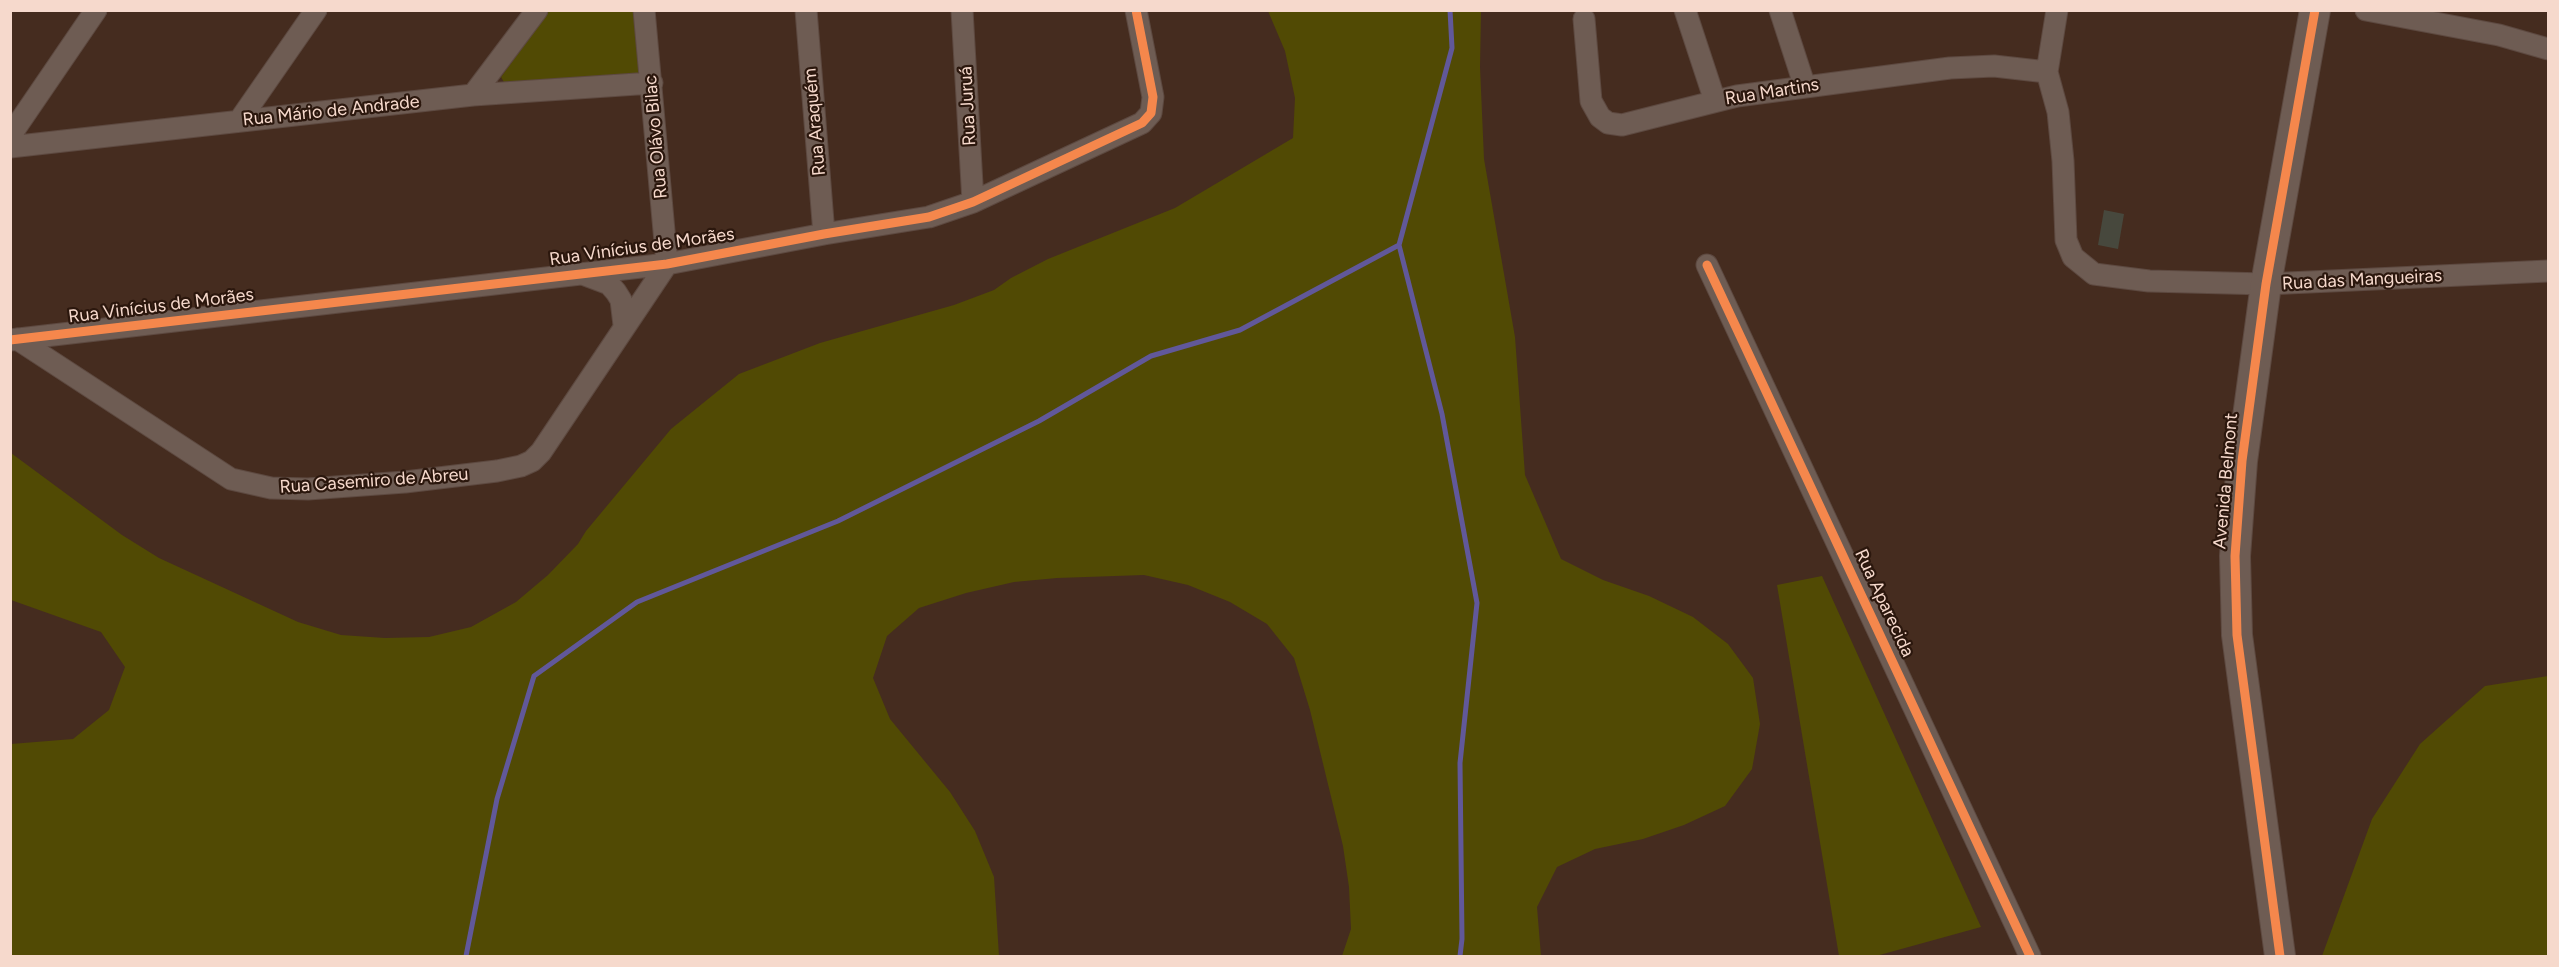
<!DOCTYPE html>
<html>
<head>
<meta charset="utf-8">
<style>
	body { margin:0 }
	#map { position:relative; width:2559px; height:967px; overflow:hidden; background:#452c1f; font-family:Figtree,sans-serif }
	canvas { display:block }
	.frame { position:absolute; inset:0; border:12px solid #f6d9cc; pointer-events:none }
</style>
</head>
<body>
<div id="map">
<canvas width="2559" height="967"></canvas>
<div class="frame"></div>
</div>
<script>
const g = document.querySelector('canvas').getContext('2d');
g.lineJoin = 'round';
function fillPath(path, color) { g.fillStyle = color; g.fill(path, 'evenodd'); }
const poly = rows => new Path2D(rows.map(r => 'M' + r).join(''));
function strokePath(path, color, width, dash) { g.strokeStyle = color; g.lineWidth = width; g.lineCap = dash ? 'butt' : 'round'; g.setLineDash(dash || []); g.stroke(path); }
function label(font, color, halo, rows, align = 'center') {
  g.font = font + ' Figtree,sans-serif'; g.lineWidth = 4.5; g.setLineDash([]); g.textBaseline = 'middle'; g.strokeStyle = halo; g.fillStyle = color; for (const [text, x, y, turn = 0] of rows) {
    g.save(); g.translate(x, y); g.rotate((+turn || 0) * Math.PI / 180); g.textAlign = isNaN(turn) ? turn : align; if (halo) g.strokeText(text, 0, 0); g.fillText(text, 0, 0); g.restore();
  }
}
fillPath(poly([
	[549,11,639,11,645,66,638,74,505,84,501,77],
	[1268,11,1481,11,1480,67,1484,159,1515,337,1525,475,1561,559,1603,580,1649,596,1693,617,1728,644,1753,678,1760,724,1752,769,1725,806,1684,825,1643,839,1595,849,1557,867,1537,907,1541,956,1342,956,1351,929,1349,887,1343,846,1310,710,1294,658,1267,624,1230,602,1188,585,1144,575,1057,578,1014,582,966,593,919,608,887,636,873,678,890,719,950,792,975,831,994,877,999,956,11,956,11,744,73,739,109,710,125,667,101,632,11,600,11,453,122,535,159,558,298,622,341,635,385,638,429,637,471,627,516,602,548,575,578,544,586,531,671,429,739,374,820,343,954,305,994,290,1011,278,1048,259,1175,208,1293,138,1295,98,1285,51],
	[1822,576,1981,927,1876,956,1839,956,1777,585],
	[2548,676,2548,956,2322,956,2372,819,2420,744,2485,686]
]), '#514a04');
strokePath(poly([
	[1450,10,1452,48,1399,245,1442,414,1477,603,1460,763,1462,939,1460,956],
	[466,956,497,799,534,676,637,602,838,521,1039,421,1151,356,1240,330,1399,245]
]), '#61589a', 5);
fillPath(poly([
	[2104,210,2124,214,2118,249,2098,245]
]), '#47483d');
const street = poly([
	[644,10,667,264],
	[806,10,824,234],
	[962,10,973,202],
	[1685,10,1715,101],
	[1780,10,1805,87],
	[2057,10,2047,72,2058,112,2063,161,2066,240,2073,257,2094,274,2149,281,2266,284,2548,271],
	[2366,10,2499,35,2548,49],
	[1584,19,1591,101,1600,117,1608,123,1622,125,1737,96,1950,68,1994,66,2047,72],
	[473,95,537,10],
	[239,121,316,10],
	[10,136,96,10],
	[10,147,473,95,652,83],
	[1707,265,2030,956],
	[585,275,609,284,616,292,621,300,624,325],
	[17,339,231,479,271,488,308,489,405,482,497,471,521,466,532,461,541,452,667,264],
	[10,340,667,264,824,234,929,217,973,202,1142,123,1151,113,1153,97,1136,10]
]);
const secondary = poly([
	[2280,956,2237,635,2235,556,2242,461,2266,284,2315,10]
]);
strokePath(street, '#5d4940', 23);
strokePath(secondary, '#5d4940', 32);
strokePath(street, '#6e5c53', 21);
strokePath(secondary, '#6e5c53', 30);
strokePath(poly([
	[1707,265,2030,956],
	[10,340,667,264,824,234,929,217,973,202,1142,123,1151,113,1153,97,1136,10],
	[2280,956,2237,635,2235,556,2242,461,2266,284,2315,10]
]), '#f5874c', 9);
label('18px', '#f6d9cc', '#2b170d', [
	["Rua Martins",1772,92,-9],
	["Rua Juruá",968,106,-93],
	["Rua Mário de Andrade",331,111,-6],
	["Rua Araquém",815,122,-95],
	["Rua Olávo Bilac",656,137,-95],
	["Rua Vinícius de Morães",642,247,-8],
	["Rua das Mangueiras",2362,280,-3],
	["Rua Vinícius de Morães",161,306,-7],
	["Rua Casemiro de Abreu",374,481,-4],
	["Avenida Belmont",2226,481,-85],
	["Rua Aparecida",1884,603,65]
]);
</script>
</body>
</html>
